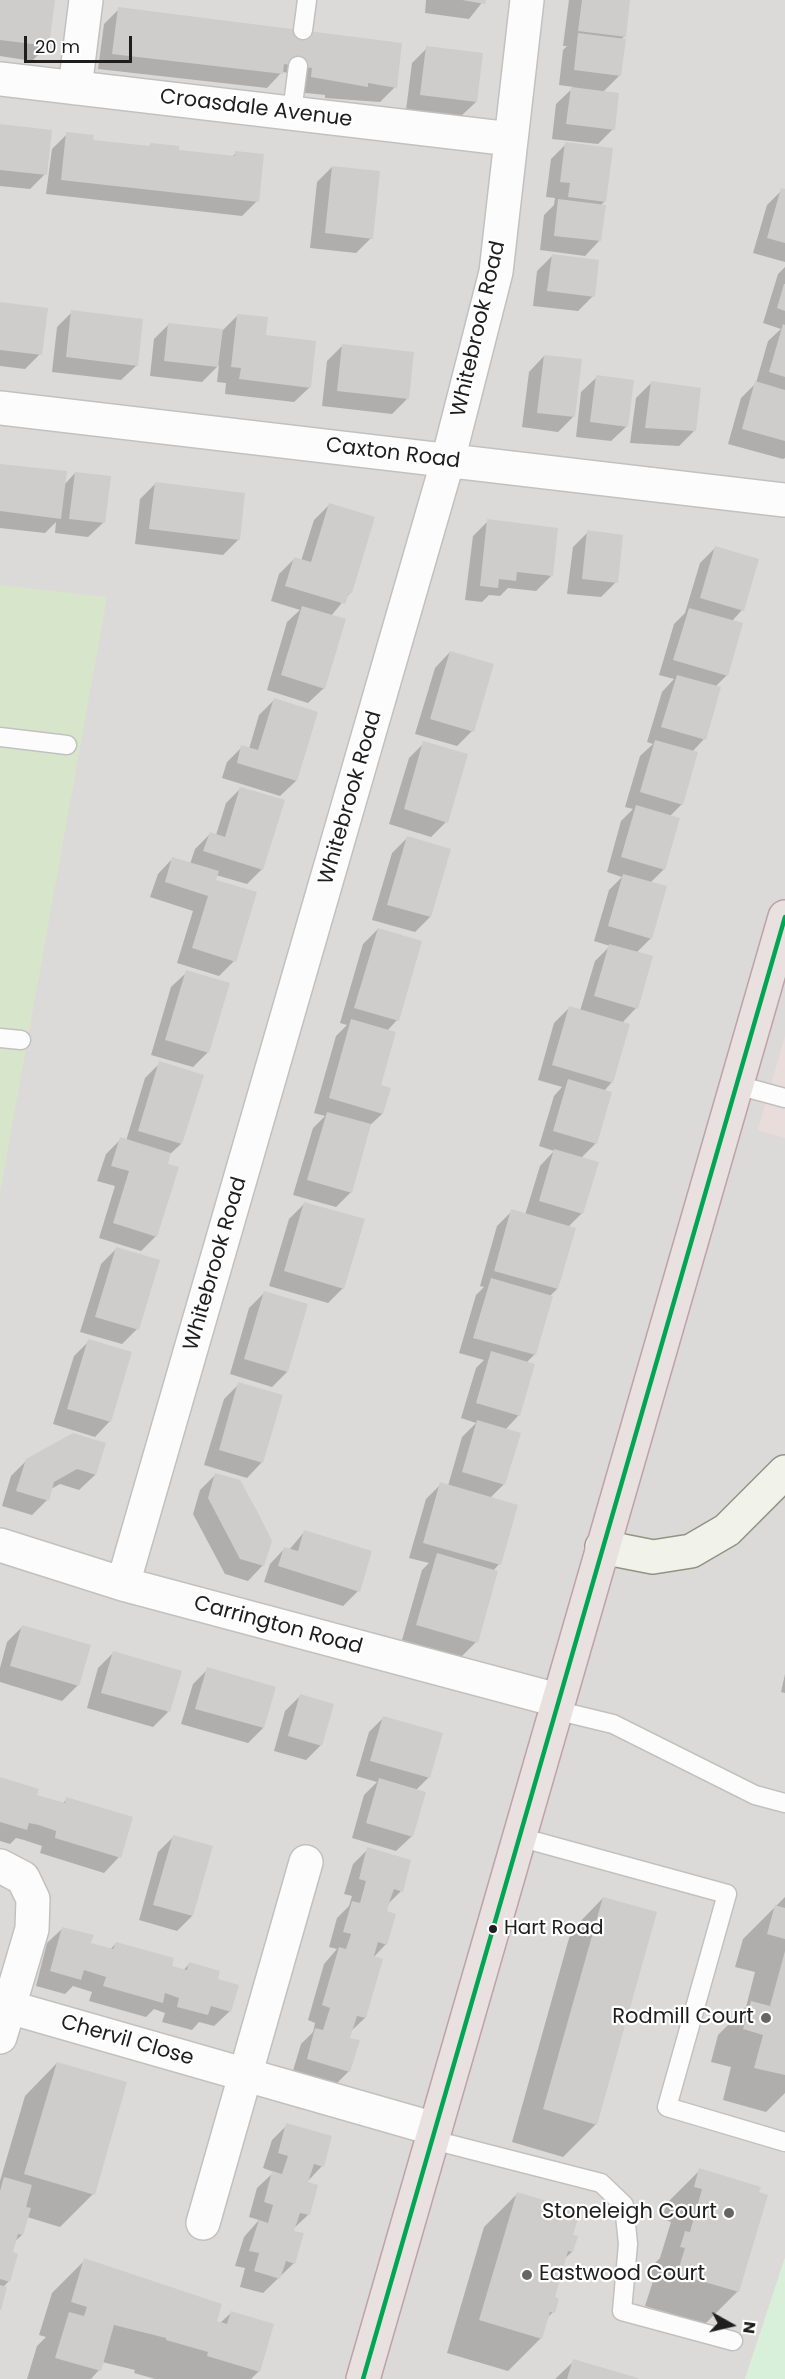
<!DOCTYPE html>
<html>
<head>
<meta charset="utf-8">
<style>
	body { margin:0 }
	#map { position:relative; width:785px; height:2379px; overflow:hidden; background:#ecebe8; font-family:Poppins,sans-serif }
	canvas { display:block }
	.north { position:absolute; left:701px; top:2295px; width:60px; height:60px; -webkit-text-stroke:4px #fff; paint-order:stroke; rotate:98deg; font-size:16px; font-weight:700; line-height:24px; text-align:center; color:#1e1e1e }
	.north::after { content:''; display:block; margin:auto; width:21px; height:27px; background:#1e1e1e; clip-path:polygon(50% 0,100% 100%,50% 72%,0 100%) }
	.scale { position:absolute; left:24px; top:36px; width:108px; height:27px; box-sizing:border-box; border:3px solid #1e1e1e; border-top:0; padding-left:8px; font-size:18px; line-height:21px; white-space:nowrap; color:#1e1e1e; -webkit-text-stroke:4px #fff; paint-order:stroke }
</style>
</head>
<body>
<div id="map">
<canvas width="785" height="2379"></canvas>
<div class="north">N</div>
<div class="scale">20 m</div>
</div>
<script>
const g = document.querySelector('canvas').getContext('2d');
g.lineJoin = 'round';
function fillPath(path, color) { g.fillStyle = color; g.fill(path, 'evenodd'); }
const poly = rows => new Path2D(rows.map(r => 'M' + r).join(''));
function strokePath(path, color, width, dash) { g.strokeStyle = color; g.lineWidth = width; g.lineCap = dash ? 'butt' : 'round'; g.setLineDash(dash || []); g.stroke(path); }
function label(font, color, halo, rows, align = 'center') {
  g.font = font + ' Poppins,sans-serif'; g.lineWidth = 4.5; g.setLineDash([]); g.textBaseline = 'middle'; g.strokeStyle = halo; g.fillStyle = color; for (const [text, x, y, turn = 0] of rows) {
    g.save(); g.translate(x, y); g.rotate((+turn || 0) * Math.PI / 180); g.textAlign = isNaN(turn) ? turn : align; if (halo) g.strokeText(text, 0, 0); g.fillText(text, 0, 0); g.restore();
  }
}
fillPath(poly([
	[0,0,785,0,785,2258,745,2379,0,2379]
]), '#dbdad9');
fillPath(poly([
	[785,1036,785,1138,758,1130]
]), '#e9dddb');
fillPath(poly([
	[0,585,107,597,0,1193]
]), '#d7e6ca');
fillPath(poly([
	[785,2258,785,2379,745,2379]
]), '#d8efda');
fillPath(poly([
	[0,0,47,0,47,46,32,61,0,56],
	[426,0,484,0,469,19,425,13],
	[569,0,629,0,625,36,620,40,620,75,602,93,613,129,598,144,552,139,556,104,574,87,559,85,563,50,567,46,563,46],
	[119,9,395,87,380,102,325,98,325,95,297,92,299,74,282,72,267,88,98,69,104,24],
	[427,48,476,102,460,117,406,110,412,63],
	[0,125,45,174,30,189,0,186],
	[67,134,92,141,148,148,151,144,177,151,232,157,236,153,257,201,242,216,46,194,52,149],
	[566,144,605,201,601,205,600,240,585,256,540,250,544,215,554,205,555,198,546,197,551,159],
	[332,167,371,238,356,253,310,248,317,182],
	[782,190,785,191,785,262,753,253,767,205],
	[552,256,593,296,578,311,533,306,537,271],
	[785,267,785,458,783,459,728,444,741,398,756,383,768,341,781,329,763,323,778,274],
	[0,304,40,354,25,369,0,366],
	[72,312,137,365,121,380,52,372,57,327],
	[238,315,264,336,310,387,294,402,225,394,226,383,217,382,219,365,202,382,150,376,154,339,169,324,222,331],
	[343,345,407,399,392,414,322,406,327,361],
	[544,356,573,417,558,432,522,427,529,372],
	[597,377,627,426,611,441,576,437,581,392],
	[651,383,694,431,679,446,630,443,636,398],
	[0,465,64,485,75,473,104,522,88,537,55,533,56,522,45,533,0,528],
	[155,484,239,539,223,555,135,544,140,499],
	[329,505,350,593,331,616,324,688,308,703,267,690,287,622,300,610,271,601,279,574,294,559,301,561,314,520],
	[488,521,551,576,536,591,508,588,500,596,489,595,482,602,465,600,473,536],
	[588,532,616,582,601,597,567,594,573,547],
	[715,548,742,610,732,621,727,675,715,687,704,739,692,752,682,804,670,816,664,869,650,883,651,938,636,953,636,1008,622,1023,612,1082,604,1091,610,1093,595,1144,581,1158,582,1213,568,1227,557,1289,549,1297,551,1298,534,1355,526,1363,533,1365,518,1416,505,1430,504,1484,490,1498,499,1564,493,1571,476,1642,461,1657,402,1640,422,1570,429,1563,409,1558,426,1499,441,1484,448,1486,462,1437,476,1423,461,1418,476,1368,484,1360,459,1353,476,1295,484,1287,480,1286,497,1226,512,1211,525,1215,540,1166,554,1151,539,1146,554,1096,562,1087,538,1080,554,1023,569,1008,580,1011,595,961,610,946,594,941,609,890,622,877,607,872,621,821,633,809,625,807,640,756,653,744,647,742,662,692,674,679,659,675,674,624,685,613,700,563],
	[450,652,472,731,457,746,415,734,435,668],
	[274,700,316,713,296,781,280,796,222,778,227,762,242,747,249,749,259,715],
	[424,743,446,822,431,837,389,824,409,758],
	[241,788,262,869,247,884,216,875,215,881,234,961,219,976,177,963,193,911,150,897,158,874,173,858,190,864,195,849,210,834,216,835,226,803],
	[407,838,430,917,415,932,372,920,392,853],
	[378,929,397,1020,387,1031,379,1086,382,1114,369,1126,351,1192,336,1207,293,1195,313,1128,325,1116,314,1113,336,1036,347,1025,340,1023,363,944],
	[187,972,208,1052,193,1067,151,1055,171,987],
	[160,1063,181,1144,169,1155,156,1236,141,1251,99,1238,115,1186,97,1181,106,1154,121,1139,126,1141,145,1078],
	[304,1204,343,1288,328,1303,269,1286,289,1219],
	[116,1249,137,1329,122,1344,80,1332,101,1264],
	[264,1293,287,1372,272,1387,230,1374,249,1308],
	[89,1341,110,1421,95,1437,53,1424,74,1356],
	[239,1384,262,1462,247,1478,204,1465,224,1399],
	[104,1444,95,1475,79,1490,60,1484,51,1489,47,1500,32,1515,2,1506,11,1476,27,1460],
	[215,1475,263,1565,248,1581,225,1574,193,1514,200,1490],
	[305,1531,358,1591,343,1606,264,1582,270,1564,285,1548,289,1550],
	[23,1626,78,1685,62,1701,0,1682,0,1668,7,1642],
	[113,1653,168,1712,153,1727,87,1708,98,1668],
	[208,1669,263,1728,248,1743,181,1724,193,1684],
	[785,1674,785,1693,781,1692],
	[300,1696,321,1745,306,1760,274,1751,285,1711],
	[384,1717,429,1777,416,1790,412,1836,396,1851,352,1838,364,1795,377,1782,356,1776,369,1732],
	[0,1779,35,1796,62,1804,67,1799,119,1857,104,1873,40,1853,42,1846,24,1840,16,1838,10,1844,0,1841],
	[173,1837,211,1847,192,1916,177,1931,139,1920,158,1852],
	[368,1849,401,1891,387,1905,386,1944,373,1958,365,2018,350,2032,348,2039,349,2071,334,2086,292,2074,301,2044,313,2032,315,2023,308,2020,324,1964,337,1949,329,1947,337,1918,349,1906,352,1896,344,1894,353,1864],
	[785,1897,785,2093,766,2112,723,2100,731,2067,711,2062,718,2035,746,2007,755,1972,735,1967,743,1939],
	[603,1898,596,2124,563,2157,512,2142,571,1931],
	[63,1928,89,1944,110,1950,116,1943,183,1971,189,1964,216,1980,230,2011,214,2026,199,2022,192,2030,162,2022,165,2013,154,2009,146,2017,89,2001,92,1992,73,1986,65,1994,36,1986,47,1943],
	[57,2063,93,2194,60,2227,27,2217,22,2235,14,2242,9,2281,2,2288,0,2307,0,2181,25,2096],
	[287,2125,322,2166,306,2183,308,2215,291,2231,294,2263,263,2293,240,2287,245,2268,235,2266,244,2237,259,2220,249,2217,257,2188,274,2172,263,2168,272,2140],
	[700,2170,738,2291,705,2324,645,2306,653,2281,648,2279,653,2265,660,2258,671,2222,662,2219,667,2203],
	[517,2194,571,2236,572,2252,564,2259,553,2298,553,2312,546,2319,541,2338,508,2371,447,2353,484,2227],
	[85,2260,215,2322,220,2323,231,2313,259,2371,251,2379,155,2379,134,2373,135,2370,102,2362,99,2370,91,2379,27,2379,37,2346,46,2337,39,2335,52,2293],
	[574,2361,635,2379,555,2379]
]), '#0003');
fillPath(poly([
	[0,0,55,0,49,46,0,40],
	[462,0,486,0,485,4],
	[582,0,630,0,626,37,578,31],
	[118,7,402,43,397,88,368,83,368,87,311,77,312,68,284,64,283,74,112,54],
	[578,33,626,39,621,76,574,70],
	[426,46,483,53,477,102,420,95],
	[571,87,619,93,615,130,566,124],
	[0,124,52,130,47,175,0,170],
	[66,132,94,135,93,140,150,146,151,143,179,146,179,150,235,156,235,151,264,154,259,202,61,180],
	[565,142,613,148,606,202,568,197,570,183,560,182],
	[332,166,380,171,373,239,325,233],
	[781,188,785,189,785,243,767,238],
	[558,199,606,205,601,241,554,236],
	[552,254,599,260,595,297,547,291],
	[784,284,785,284,785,311,777,308],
	[0,302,48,308,42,355,0,350],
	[71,310,143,319,138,366,66,357],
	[237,314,268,317,266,335,316,341,311,388,239,379,241,368,231,367],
	[168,323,223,329,218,367,164,361],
	[783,324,785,325,785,377,769,372],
	[342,344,414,352,409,399,337,391],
	[544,355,582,359,575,417,537,413],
	[596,375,634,380,628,427,590,422],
	[651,381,701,388,696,431,645,428],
	[755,381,785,390,785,441,742,429],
	[0,464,67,471,61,519,0,511],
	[75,472,111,476,105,523,69,519],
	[155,482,245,493,240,540,149,529],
	[329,503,375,517,352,593,349,593,345,604,285,586,294,557,311,562],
	[487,519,558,528,553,576,517,572,516,581,499,579,498,588,480,586],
	[587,530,623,535,618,583,582,579],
	[715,546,759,559,744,611,700,598],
	[302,606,346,619,325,689,281,675],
	[689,608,743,623,728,676,673,660],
	[450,651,494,664,474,732,430,719],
	[677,675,721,687,706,740,661,727],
	[274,698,318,712,297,781,237,763,241,745,258,750],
	[655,740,698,752,683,805,640,792],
	[423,741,468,754,448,823,404,809],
	[240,787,285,800,263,870,203,851,210,832,225,837],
	[636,805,680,818,665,870,621,857],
	[407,836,451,849,431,917,387,905],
	[172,857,219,871,216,880,257,892,236,962,192,948,208,896,165,882],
	[623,874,667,886,652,939,608,926],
	[378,928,422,941,399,1021,354,1008],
	[609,944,653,956,638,1009,594,996],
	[186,970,230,983,209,1053,165,1040],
	[569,1006,630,1024,613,1083,552,1065],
	[351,1019,396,1032,381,1085,391,1088,383,1114,329,1098],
	[159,1061,204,1075,182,1144,138,1131],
	[568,1079,612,1092,597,1144,553,1131],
	[327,1112,371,1124,352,1193,307,1180],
	[120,1137,171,1153,168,1164,179,1167,157,1237,113,1223,129,1171,111,1166],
	[554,1149,599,1162,583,1214,539,1201],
	[304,1202,365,1219,344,1289,284,1271],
	[511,1209,576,1228,558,1289,494,1271],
	[116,1247,160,1260,139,1330,95,1317],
	[491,1278,553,1296,536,1355,473,1338],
	[264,1291,308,1304,288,1372,244,1359],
	[88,1339,132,1352,111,1422,67,1409],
	[491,1351,535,1364,520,1416,476,1403],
	[238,1382,283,1395,263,1463,219,1450],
	[477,1420,521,1433,505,1485,462,1472],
	[73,1433,106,1443,96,1475,77,1469,54,1482,49,1501,16,1491,26,1459],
	[215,1473,240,1480,257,1511,272,1541,264,1566,240,1559,208,1498],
	[440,1482,518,1505,501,1565,423,1543],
	[304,1530,372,1551,360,1592,278,1566,284,1547,298,1551],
	[437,1553,498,1571,478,1643,416,1625],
	[22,1625,91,1645,79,1686,10,1666],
	[113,1651,182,1671,170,1712,101,1693],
	[207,1667,276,1687,264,1728,195,1709],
	[300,1694,334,1704,322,1746,288,1736],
	[383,1716,443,1733,430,1778,370,1761],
	[0,1777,39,1789,37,1795,65,1803,66,1797,133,1817,121,1858,55,1838,56,1831,39,1825,29,1823,27,1830,0,1822],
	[379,1778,426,1792,413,1837,366,1823],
	[173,1835,213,1846,193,1916,153,1905],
	[367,1847,411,1860,403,1892,394,1889,390,1900,387,1911,396,1914,387,1945,378,1942,374,1956,383,1959,366,2018,357,2016,350,2038,360,2040,350,2072,307,2059,315,2028,323,2030,330,2008,322,2005,339,1947,346,1949,351,1934,343,1932,352,1901,360,1903,366,1881,359,1879],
	[603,1897,657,1912,597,2125,543,2109],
	[775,1905,785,1908,785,1939,767,1934],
	[62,1927,94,1935,91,1943,113,1949,116,1942,174,1958,172,1966,187,1970,189,1962,220,1971,218,1979,239,1985,231,2012,211,2006,208,2015,177,2007,179,1998,165,1993,163,2003,103,1986,106,1977,84,1970,81,1980,50,1971],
	[785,1951,785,2075,754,2068,763,2035,743,2029,751,2001,770,2006],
	[57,2062,127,2082,95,2195,24,2174],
	[286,2123,332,2136,324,2167,314,2164,308,2182,318,2185,310,2215,300,2213,294,2231,304,2233,295,2264,286,2261,280,2279,254,2271,259,2253,249,2251,259,2220,268,2223,273,2205,264,2202,272,2171,282,2174,288,2156,278,2153],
	[699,2168,761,2187,759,2192,768,2195,739,2292,677,2274,685,2248,680,2247,683,2238,685,2231,690,2232,702,2189,694,2187],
	[4,2177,32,2185,26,2207,31,2208,23,2235,18,2234,13,2252,18,2254,10,2282,0,2279,0,2191],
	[517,2192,580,2211,573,2235,578,2236,573,2252,568,2251,555,2297,559,2299,555,2313,550,2312,542,2339,479,2320],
	[84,2258,222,2304,217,2321,227,2324,231,2311,274,2324,260,2372,207,2356,208,2352,166,2340,166,2338,114,2325,101,2371,55,2358,69,2312,84,2316,87,2307,71,2302],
	[0,2285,7,2287,1,2310,0,2310],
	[573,2359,638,2378,638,2379,567,2379]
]), '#cfcdcb');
const lane = poly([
	[303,30,307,0],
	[292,112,298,66],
	[0,737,67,745],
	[0,1038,21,1040],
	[737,1085,785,1098],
	[555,1710,613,1724,755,1795,785,1803],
	[519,1837,727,1894,667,2107,785,2142],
	[433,2140,601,2183,624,2205,628,2244,622,2311,733,2341]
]);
const street = poly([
	[0,79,511,139],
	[75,88,86,0],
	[0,408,785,500],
	[0,1545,123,1584,557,1700],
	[123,1584,448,460,496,272,527,0],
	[0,1866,23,1878,33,1899,32,1929,0,2037],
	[9,2007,435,2129],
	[203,2223,306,1862]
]);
const secondary = poly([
	[602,1547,653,1557,691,1551,727,1530,785,1472]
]);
const highway = poly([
	[363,2379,785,917]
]);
strokePath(lane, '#c2c1c0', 21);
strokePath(street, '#c2c1c0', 36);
strokePath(secondary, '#919482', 36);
strokePath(highway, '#bea2a8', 36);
strokePath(lane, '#fcfcfc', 18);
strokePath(street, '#fcfcfc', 33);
strokePath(secondary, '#f1f3eb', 33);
strokePath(highway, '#e9e0e0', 33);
strokePath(poly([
	[363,2379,785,917]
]), '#00a651', 4.5);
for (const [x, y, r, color] of [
	[493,1929,5,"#1e1e1e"],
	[766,2018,6,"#666665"],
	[729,2213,6,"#666665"],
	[527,2275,6,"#666665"]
]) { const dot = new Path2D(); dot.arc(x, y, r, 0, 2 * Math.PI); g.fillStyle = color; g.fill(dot); strokePath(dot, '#fff', 2); }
label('20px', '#1e1e1e', '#fff', [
	["Hart Road",504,1929]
], 'left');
label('21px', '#1e1e1e', '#fff', [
	["Croasdale Avenue",256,109,7],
	["Whitebrook Road",479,329,-77],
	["Caxton Road",393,454,7],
	["Whitebrook Road",351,798,-74],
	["Whitebrook Road",216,1264,-74],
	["Carrington Road",278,1626,15],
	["Chervil Close",127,2041,16]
]);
label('21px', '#1e1e1e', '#fff', [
	["Rodmill Court",754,2018],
	["Stoneleigh Court",717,2213],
	["Eastwood Court",539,2275,"left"]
], 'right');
</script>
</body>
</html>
